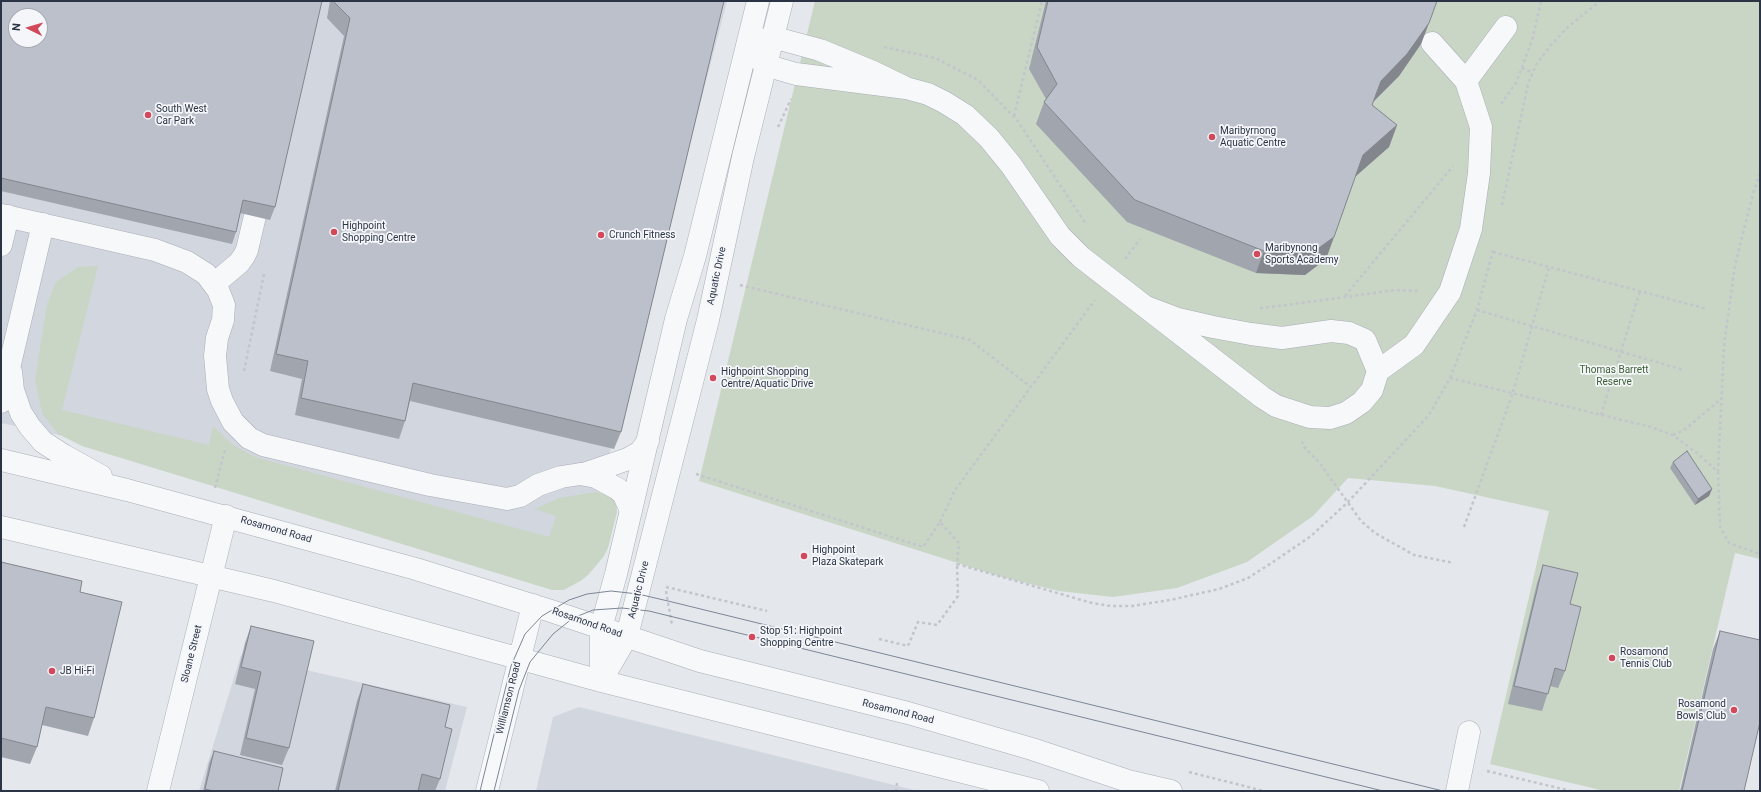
<!DOCTYPE html>
<html>
<head>
<meta charset="utf-8">
<style>
	body { margin:0 }
	#map { position:relative; width:1761px; height:792px; overflow:hidden; background:#e4e7ec; font-family:Roboto,sans-serif }
	canvas { display:block }
	.frame { position:absolute; inset:0; border:2px solid #2b3445; pointer-events:none }
	.north { position:absolute; left:8px; top:8px; width:40px; height:40px; box-sizing:border-box; background:#f4f6f9; border:1px solid #a4a8b1; border-radius:50%; rotate:275deg; font-size:11px; font-weight:700; line-height:16px; text-align:center; color:#2b3445 }
	.north::after { content:''; display:block; margin:auto; width:14px; height:18px; background:#d1495b; clip-path:polygon(50% 0,100% 100%,50% 72%,0 100%) }
</style>
</head>
<body>
<div id="map">
<canvas width="1761" height="792"></canvas>
<div class="frame"></div>
<div class="north">N</div>
</div>
<script>
const g = document.querySelector('canvas').getContext('2d');
g.lineJoin = 'round';
function fillPath(path, color) { g.fillStyle = color; g.fill(path, 'evenodd'); }
const poly = rows => new Path2D(rows.map(r => 'M' + r).join(''));
function strokePath(path, color, width, dash) { g.strokeStyle = color; g.lineWidth = width; g.lineCap = dash ? 'butt' : 'round'; g.setLineDash(dash || []); g.stroke(path); }
function label(font, color, halo, rows, align = 'center') {
  g.font = font + ' Roboto,sans-serif'; g.lineWidth = 3.5; g.setLineDash([]); g.textBaseline = 'middle'; g.strokeStyle = halo; g.fillStyle = color; for (const [text, x, y, turn = 0] of rows) {
    g.save(); g.translate(x, y); g.rotate((+turn || 0) * Math.PI / 180); g.textAlign = isNaN(turn) ? turn : align; if (halo) g.strokeText(text, 0, 0); g.fillText(text, 0, 0); g.restore();
  }
}
fillPath(poly([
	[1,1,727,1,583,556,78,439,1,423],
	[16,16,40,16,40,40,16,40],
	[241,655,467,707,445,791,199,791],
	[579,707,918,791,536,791,553,717]
]), '#d2d6de');
fillPath(poly([
	[815,1,1760,1,1760,559,1735,553,1679,791,1605,791,1490,764,1549,511,1435,486,1348,478,1313,516,1247,562,1177,588,1113,597,1059,591,1002,577,699,481],
	[98,266,62,410,209,445,213,426,233,445,255,457,549,537,556,516,535,509,559,498,596,492,606,494,613,499,616,503,617,512,608,548,604,556,589,574,582,580,564,590,552,590,82,446,58,434,42,413,35,380,47,304,56,282,78,267]
]), '#c9d6c5');
const minor = poly([
	[1466,81,1506,27],
	[906,88,796,74,765,65,747,46,772,37,820,50,873,72,906,88,928,94,944,102,965,115,989,138,1011,165,1060,236,1081,257,1262,397,1276,406,1310,417,1330,418,1346,413,1362,402,1372,390,1378,371,1365,340,1349,333,1331,331,1282,338,1251,334,1213,327,1178,319,1146,307],
	[1,215,155,250,187,262,206,274,218,290,224,305,223,320,217,338,215,356,218,389,222,401,233,422,249,438,263,445,430,485,507,499,520,496,538,485,561,477,587,473,628,459,640,452,648,441],
	[1,245,8,216],
	[214,284,239,263,244,256,247,250,262,186],
	[1378,371,1414,345,1450,292,1471,229,1479,173,1481,127,1466,81,1432,43],
	[11,372,13,390,21,413,30,427,43,442,63,455,101,476],
	[1,402,43,224],
	[1,460,127,490,416,569,551,611,700,661,908,713,1032,749,1128,781,1171,791],
	[580,474,596,477,618,489,624,495,631,511],
	[1,527,274,591,601,681,1038,791],
	[601,680,601,628,616,574,676,319,695,256,758,1],
	[601,681,627,636,630,624,708,320,743,157,782,1],
	[158,791,226,516],
	[487,791,533,605],
	[1457,791,1469,732]
]);
strokePath(minor, '#a9aeb7', 23);
strokePath(poly([
	[884,47,935,58,978,80,1017,120,1086,224],
	[1522,68,1533,73],
	[1501,104,1516,83,1524,62,1533,37,1541,1],
	[1014,116,1042,1],
	[778,127,791,99],
	[1502,205,1528,84,1536,65,1550,46,1568,27,1600,1],
	[1493,252,1707,309],
	[1125,259,1140,239],
	[740,285,970,340,1031,387],
	[1345,296,1453,166],
	[1260,308,1279,306,1396,290,1420,291],
	[1477,310,1684,370],
	[244,371,264,274],
	[1450,378,1651,427,1673,435,1698,454,1718,472,1720,527,1729,543,1760,554],
	[1513,392,1549,267],
	[1601,415,1640,291],
	[1673,435,1684,430,1721,399],
	[1302,441,1303,446,1319,462,1361,521,1375,533,1414,555,1454,563],
	[1718,472,1724,346,1735,265,1754,190,1760,174],
	[696,474,923,547,940,522,959,543,957,564,1092,603,1111,606,1132,606,1170,600,1219,589,1248,578,1276,560,1311,536,1347,503,1429,415,1450,378,1477,310,1494,247],
	[215,488,225,450],
	[940,522,955,490,1095,300],
	[1464,527,1513,393],
	[666,587,767,611],
	[666,591,672,625],
	[879,639,908,646,918,622,937,625,958,596,957,564],
	[1487,771,1571,791],
	[1189,772,1264,791],
	[897,783,896,790,899,791]
]), '#c2c5cb', 2.5, [3, 3]);
strokePath(minor, '#f7f8fa', 22);
strokePath(poly([
	[480,791,511,666,525,634,542,616,569,600,587,594,611,591,638,594,668,601,1443,791],
	[494,791,519,690,530,662,553,634,573,618,593,610,622,608,649,611,1383,791]
]), '#7d8696', 1);
fillPath(poly([
	[1,1,275,207,270,220,240,213,236,232,232,244,1,191],
	[330,1,724,1,621,432,614,449,410,401,405,421,399,439,295,415,302,379,270,371,344,36,327,18],
	[1046,1,1437,1,1421,44,1399,76,1373,102,1372,105,1397,125,1389,147,1355,176,1326,259,1305,275,1256,273,1127,222,1036,124,1044,102,1046,99,1029,69],
	[1673,462,1712,489,1709,496,1695,505,1670,468],
	[1,562,80,592,94,718,88,736,42,725,37,747,30,764,1,757],
	[1543,565,1570,604,1565,671,1558,688,1550,686,1542,711,1508,704,1537,583],
	[251,626,289,748,282,765,240,755,255,689,235,684,245,643],
	[1720,631,1744,791,1680,791,1713,649],
	[363,684,445,727,440,779,435,791,335,791,357,701],
	[214,751,278,791,203,791,209,763]
]), '#a1a5ae');
fillPath(poly([
	[1429,23,1421,44,1399,76,1373,102,1381,81],
	[1397,125,1389,147,1355,177,1363,155],
	[1334,237,1326,259,1305,275,1256,273,1264,251],
	[1712,489,1709,496,1695,505,1698,499]
]), '#83868d');
const building = poly([
	[1,1,322,1,275,207,243,200,236,232,1,178,1,1],
	[16,16,40,16,40,40,16,40,16,16],
	[333,1,724,1,621,432,413,383,405,421,301,398,308,361,276,354,350,18,333,1],
	[1048,1,1437,1,1429,23,1407,54,1381,81,1372,105,1397,125,1363,155,1334,237,1312,253,1264,251,1135,200,1044,102,1057,84,1037,47,1048,1],
	[1687,451,1712,489,1698,499,1673,462,1687,451],
	[1,562,82,581,80,592,122,602,94,718,46,707,37,747,1,738,1,562],
	[1543,565,1578,573,1570,604,1581,607,1565,671,1555,668,1548,694,1514,686,1543,565],
	[251,626,314,641,289,748,246,738,261,672,241,667,251,626],
	[1720,631,1760,640,1760,722,1744,791,1682,791,1720,631],
	[363,684,450,705,445,727,452,729,440,779,422,774,418,791,338,791,363,684],
	[214,751,283,768,278,791,213,791,205,789,214,751]
]);
fillPath(building, '#bbc0ca');
strokePath(building, '#83868d', 1);
for (const [x, y, r, color] of [
	[148,115,4,"#d1495b"],
	[1212,137,4,"#d1495b"],
	[334,232,4,"#d1495b"],
	[601,235,4,"#d1495b"],
	[1257,254,4,"#d1495b"],
	[713,378,4,"#d1495b"],
	[804,556,4,"#d1495b"],
	[752,637,4,"#d1495b"],
	[1612,658,4,"#d1495b"],
	[52,671,4,"#d1495b"],
	[1734,710,4,"#d1495b"]
]) { const dot = new Path2D(); dot.arc(x, y, r, 0, 2 * Math.PI); g.fillStyle = color; g.fill(dot); strokePath(dot, '#f4f6f9', 1.5); }
label('10px', '#2b3445', '#f4f6f9', [
	["South West",156,109],
	["Car Park",156,121],
	["Maribyrnong",1220,131],
	["Aquatic Centre",1220,143],
	["Highpoint",342,226],
	["Shopping Centre",342,238],
	["Crunch Fitness",609,235],
	["Maribynong",1265,248],
	["Sports Academy",1265,260],
	["Highpoint Shopping",721,372],
	["Centre/Aquatic Drive",721,384],
	["Highpoint",812,550],
	["Plaza Skatepark",812,562],
	["Stop 51: Highpoint",760,631],
	["Shopping Centre",760,643],
	["Rosamond",1620,652],
	["Tennis Club",1620,664],
	["JB Hi-Fi",60,671],
	["Rosamond",1726,704,"right"],
	["Bowls Club",1726,716,"right"]
], 'left');
label('10px', '#2b3445', '#f4f6f9', [
	["Aquatic Drive",717,276,-78],
	["Rosamond Road",276,530,16],
	["Aquatic Drive",639,590,-76],
	["Rosamond Road",587,623,19],
	["Sloane Street",192,654,-76],
	["Williamson Road",509,698,-76],
	["Rosamond Road",898,712,14]
]);
label('10px', '#3f6138', '#f4f6f9', [
	["Thomas Barrett",1614,370],
	["Reserve",1614,382]
]);
</script>
</body>
</html>
